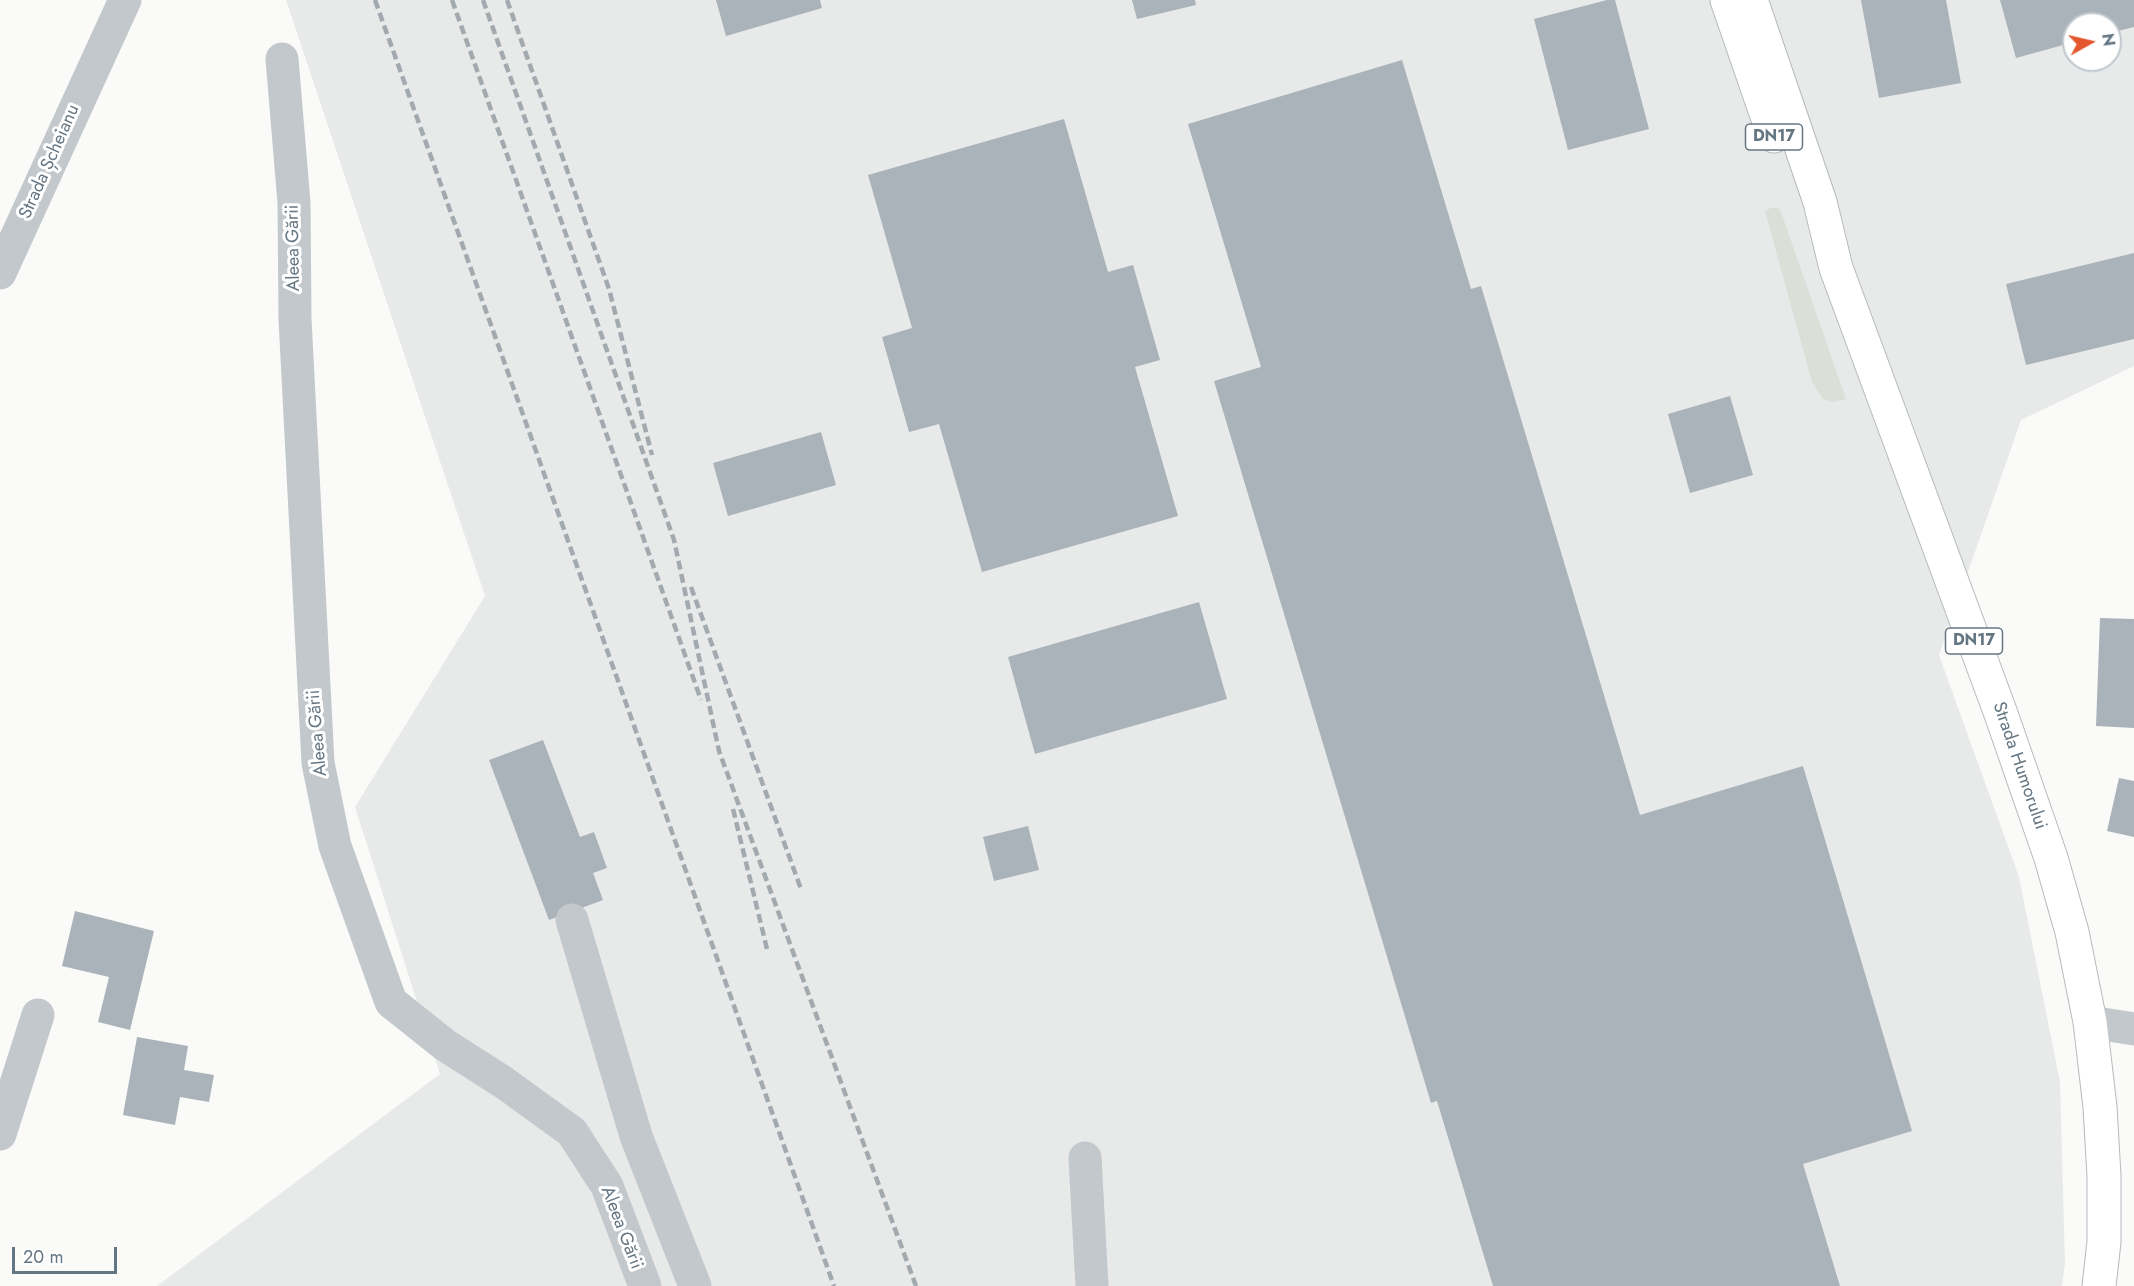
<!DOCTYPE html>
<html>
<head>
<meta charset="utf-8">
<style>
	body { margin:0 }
	#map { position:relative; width:2134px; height:1286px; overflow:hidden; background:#fafaf8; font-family:Jost,sans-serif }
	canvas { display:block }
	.north { position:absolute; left:2062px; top:12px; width:60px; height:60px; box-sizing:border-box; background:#fff; border:2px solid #c1c8cd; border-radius:50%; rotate:82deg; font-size:16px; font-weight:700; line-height:24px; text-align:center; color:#657683 }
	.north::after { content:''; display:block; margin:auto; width:21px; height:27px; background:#e4572e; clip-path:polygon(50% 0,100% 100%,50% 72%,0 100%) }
	.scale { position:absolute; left:12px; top:1247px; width:105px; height:27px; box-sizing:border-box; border:3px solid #657683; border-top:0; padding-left:8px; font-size:18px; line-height:21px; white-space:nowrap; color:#657683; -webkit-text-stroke:4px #fff; paint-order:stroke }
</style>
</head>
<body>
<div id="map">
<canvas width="2134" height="1286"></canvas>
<div class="north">N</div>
<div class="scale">20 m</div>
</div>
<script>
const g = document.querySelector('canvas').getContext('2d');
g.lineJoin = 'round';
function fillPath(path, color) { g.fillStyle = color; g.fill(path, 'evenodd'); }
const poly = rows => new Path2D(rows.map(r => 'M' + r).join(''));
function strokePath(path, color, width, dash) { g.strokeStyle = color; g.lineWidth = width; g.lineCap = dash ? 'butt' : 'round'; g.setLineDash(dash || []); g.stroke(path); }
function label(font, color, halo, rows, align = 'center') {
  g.font = font + ' Jost,sans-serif'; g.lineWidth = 6; g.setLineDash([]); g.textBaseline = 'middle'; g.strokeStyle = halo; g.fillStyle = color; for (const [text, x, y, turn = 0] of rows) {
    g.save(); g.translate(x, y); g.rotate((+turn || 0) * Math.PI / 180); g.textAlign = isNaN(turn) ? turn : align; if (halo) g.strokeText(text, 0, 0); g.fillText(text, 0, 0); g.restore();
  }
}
fillPath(poly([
	[286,0,2134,0,2134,366,2021,420,1939,655,2019,877,2060,1082,2065,1264,2062,1286,157,1286,440,1074,355,807,485,596],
	[2074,24,2110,24,2110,60,2074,60]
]), '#e8e9e9');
fillPath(poly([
	[1771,208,1778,208,1781,212,1846,399,1834,402,1823,399,1812,382,1765,211]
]), '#dadfd7');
fillPath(poly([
	[716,0,820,0,822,8,726,36],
	[1132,0,1195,0,1196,5,1137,19],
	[1607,0,1615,0,1649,129,1568,150,1534,19],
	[1861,0,1946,0,1961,83,1879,98],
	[2000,0,2134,0,2134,27,2110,33,2110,24,2074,24,2074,42,2016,58],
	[1402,60,1471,289,1481,286,1640,815,1803,766,1912,1131,1803,1164,1840,1286,1493,1286,1437,1101,1431,1103,1214,381,1261,367,1188,124],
	[1064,119,1108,272,1133,265,1160,360,1135,367,1178,516,982,572,939,424,909,432,882,337,912,328,868,175],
	[2134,253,2134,339,2026,365,2006,284],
	[1730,396,1753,475,1690,493,1668,414],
	[821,432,836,485,728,516,713,463],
	[1199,602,1227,699,1035,754,1008,657],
	[2100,618,2134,619,2134,728,2096,726],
	[543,740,580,837,594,832,607,868,593,873,603,900,549,920,489,760],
	[2119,778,2134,781,2134,837,2107,831],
	[1028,826,1039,870,994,881,983,837],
	[75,911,154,931,130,1030,98,1022,109,977,62,966],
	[137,1037,188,1046,184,1070,214,1075,209,1102,180,1097,175,1125,123,1115]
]), '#aab3b9');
const major = poly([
	[1727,0,1774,136],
	[1751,0,1820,202,1836,268,2001,714,2051,858,2072,932,2090,1022,2100,1107,2104,1176,2104,1242,2099,1286]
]);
strokePath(major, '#b5babe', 35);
strokePath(poly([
	[282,59,294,203,295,319,318,763,335,846,391,1002,445,1045,503,1082,572,1132,607,1186,645,1286],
	[0,273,125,0],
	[572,920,636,1136,695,1286],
	[2090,1022,2134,1029],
	[0,1134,38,1015],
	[1085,1158,1092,1286]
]), '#c3c8cc', 33);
strokePath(major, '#fff', 33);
strokePath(poly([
	[375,0,834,1286],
	[452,0,701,700],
	[483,0,674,540,719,751,916,1286],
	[507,0,609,289,652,455],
	[691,587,801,889],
	[733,809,767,949]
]), '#a2aab0', 4.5, [9, 4.5]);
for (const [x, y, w] of [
	[1774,137,57],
	[1974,641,57]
]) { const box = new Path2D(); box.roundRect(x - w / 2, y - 13, w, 26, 4.5); g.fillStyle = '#fff'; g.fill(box); strokePath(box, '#657683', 1.5); }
label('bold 16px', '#657683', null, [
	["DN17",1774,137],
	["DN17",1974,641]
]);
label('18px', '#657683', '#fff', [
	["Strada Șcheianu",50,162,-66],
	["Aleea Gării",294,248,-91],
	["Aleea Gării",318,733,-95],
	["Strada Humorului",2019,766,71],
	["Aleea Gării",621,1228,69]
]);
</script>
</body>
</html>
